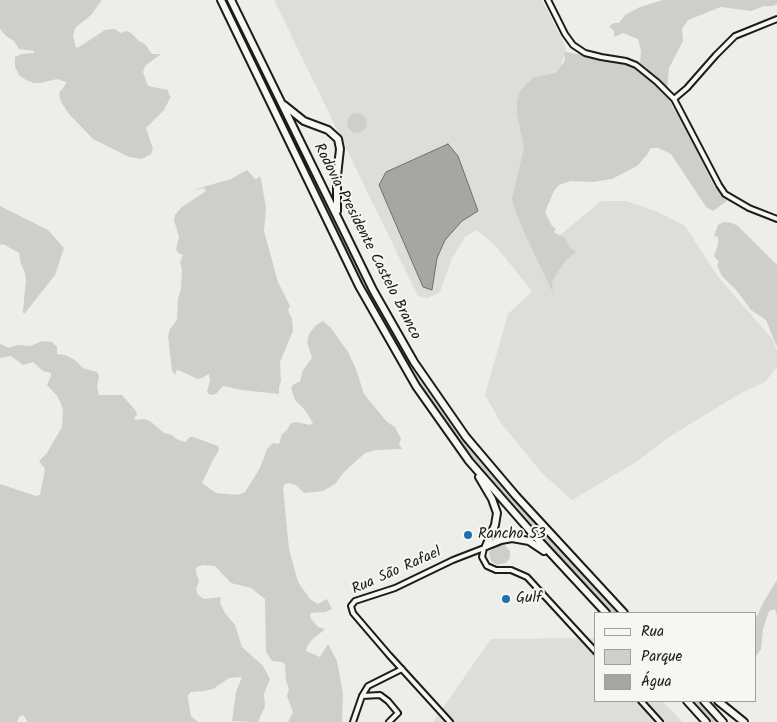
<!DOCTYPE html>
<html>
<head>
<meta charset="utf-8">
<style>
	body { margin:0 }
	#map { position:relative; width:777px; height:722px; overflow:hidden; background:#edede9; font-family:Kalam,sans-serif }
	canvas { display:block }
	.legend { position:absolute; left:594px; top:612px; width:162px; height:90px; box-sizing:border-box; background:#f6f6f2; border:1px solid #9f9f9c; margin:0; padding:6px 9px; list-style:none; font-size:15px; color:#1c1c1c }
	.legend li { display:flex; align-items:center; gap:10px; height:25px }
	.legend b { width:25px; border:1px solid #9f9f9c }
</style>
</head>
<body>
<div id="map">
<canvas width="777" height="722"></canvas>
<ul class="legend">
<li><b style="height:6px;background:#f6f6f2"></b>Rua</li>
<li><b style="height:14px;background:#cececb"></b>Parque</li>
<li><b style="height:14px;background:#a6a6a3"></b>Água</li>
</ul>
</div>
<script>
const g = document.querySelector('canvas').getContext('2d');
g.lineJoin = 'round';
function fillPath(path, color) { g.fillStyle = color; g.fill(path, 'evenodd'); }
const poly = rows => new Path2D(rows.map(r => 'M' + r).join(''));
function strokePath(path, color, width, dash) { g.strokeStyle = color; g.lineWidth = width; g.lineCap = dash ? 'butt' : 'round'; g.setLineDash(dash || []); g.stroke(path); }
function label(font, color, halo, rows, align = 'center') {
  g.font = font + ' Kalam,sans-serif'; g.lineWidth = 4; g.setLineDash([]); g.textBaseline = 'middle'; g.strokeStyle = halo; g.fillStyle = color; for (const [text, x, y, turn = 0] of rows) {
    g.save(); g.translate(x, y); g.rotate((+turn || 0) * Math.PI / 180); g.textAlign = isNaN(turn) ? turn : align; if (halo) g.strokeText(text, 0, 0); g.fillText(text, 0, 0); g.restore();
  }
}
fillPath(poly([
	[274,0,542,0,566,48,561,66,545,82,529,125,514,204,559,236,601,201,626,201,655,211,685,226,719,278,773,340,777,351,777,367,765,382,741,393,669,437,636,462,572,500,542,473,501,423,485,395,508,314,532,291,494,244,477,230,465,237,452,258,440,292,428,298,418,296],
	[596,638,596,701,663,701,682,722,433,722,491,639]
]), '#ddddda');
fillPath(poly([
	[0,0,102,0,91,15,75,28,73,35,76,48,79,47,105,30,115,29,120,33,126,31,131,33,139,41,145,44,152,54,161,54,145,66,143,72,148,86,168,90,169,95,171,96,164,110,146,128,153,149,151,154,142,159,129,157,93,139,69,114,61,102,59,93,66,84,66,82,57,79,41,83,34,83,26,80,19,75,15,66,15,57,22,54,34,53,34,51,19,49,14,41,6,36,0,29],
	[224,0,227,0,365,284,395,339,424,386,477,458,617,613,610,613,495,487,438,412,406,364,363,285],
	[663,0,777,0,777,4,773,6,764,6,751,11,721,7,688,20,682,29,683,41,669,68,667,92,672,106,685,126,714,186,723,197,728,200,713,211,706,207,671,154,658,148,651,148,647,155,637,166,612,179,593,182,571,181,559,185,554,191,545,212,552,226,556,229,554,231,555,233,566,239,569,247,576,252,566,260,554,278,552,283,553,293,524,232,515,210,512,199,524,148,517,113,517,103,520,91,526,84,535,77,555,73,565,61,564,53,566,52,605,59,614,63,629,64,655,78,640,64,641,51,638,39,623,33,614,37,614,31,609,26,614,23,619,23,625,15,640,7],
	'347 123a10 10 0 1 1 20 0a10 10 0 1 1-20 0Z',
	[247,170,255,179,257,179,259,176,261,179,266,208,264,231,278,282,290,306,288,310,292,319,293,331,280,362,281,381,279,387,279,394,242,390,223,386,216,394,210,395,207,392,210,380,209,374,202,378,198,379,178,370,176,371,175,375,172,371,168,336,170,329,177,320,178,298,181,289,182,269,180,263,183,255,178,253,176,249,179,237,174,220,175,215,182,207,206,191,204,188,194,190,196,189,231,179],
	[0,206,48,230,64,248,55,275,25,313,23,313,23,310,26,280,25,273,21,264,19,253,3,244,0,245],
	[724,222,732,223,738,226,777,265,777,347,766,320,751,310,737,291,722,276,717,266,719,262,714,256,718,245,718,237,714,236,718,225],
	[323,321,331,328,348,352,356,369,364,394,387,422,395,427,401,439,399,444,402,449,376,450,365,453,344,472,335,484,323,491,304,493,296,485,289,483,285,484,283,488,289,549,298,582,310,599,318,604,327,599,332,609,325,612,310,613,311,619,318,627,325,629,312,640,307,646,306,651,320,657,328,644,337,661,343,694,342,722,288,722,293,712,287,696,289,689,286,681,285,664,282,662,272,661,266,652,265,599,251,588,231,583,215,566,204,565,199,566,196,568,196,573,199,581,196,589,198,595,204,599,221,597,220,603,225,613,235,625,242,647,263,666,270,679,264,694,265,706,258,722,232,721,236,692,242,677,229,678,213,689,204,691,191,692,188,695,188,699,191,716,198,722,28,722,23,715,19,717,17,722,0,722,0,484,36,496,40,495,45,469,39,461,47,453,62,427,63,409,58,397,47,385,51,376,51,373,43,371,33,362,23,365,11,356,0,358,0,344,9,348,17,345,31,346,42,341,52,342,57,347,57,354,65,355,75,360,83,368,97,372,99,376,97,387,99,395,122,395,136,411,137,415,134,418,136,420,144,419,150,421,164,433,172,435,176,439,185,442,190,437,193,437,218,446,219,450,213,460,202,483,216,493,238,495,245,492,260,468,267,449,273,443,279,444,282,434,287,430,291,423,296,422,310,425,313,423,305,410,295,400,291,388,293,385,300,381,303,370,312,358,307,342,309,334,316,325],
	[501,541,510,551,510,558,506,563,497,565,491,561,489,552,495,545],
	[777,580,777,615,775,609,769,611,763,629,761,649,756,656,756,618,763,603],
	[691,701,699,701,719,722,711,722]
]), '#cececb');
const water = poly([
	[448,144,458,156,478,211,462,221,445,240,437,258,432,290,423,287,379,185,386,172,448,144]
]);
fillPath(water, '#a6a6a3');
strokePath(water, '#6f6f6d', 1);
const street = poly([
	[548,0,565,34,573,45,585,53,601,57,626,61,636,65,657,82,674,99,719,185,725,194,749,208,777,219],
	[674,99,687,88,716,55,735,36,777,19],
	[484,548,482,557,487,566,496,570,511,570,527,577,596,652],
	[362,696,380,695,388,701,398,713,389,722],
	[641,701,660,722],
	[353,722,362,696,368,686,402,669],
	[450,722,389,655,353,613,351,606,355,601,395,588,453,560,484,548]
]);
const highway = poly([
	[221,0,359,286,416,386,469,461,532,533,606,613],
	[231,0,373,290,414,362,466,437,516,496,624,613],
	[284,105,304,121,328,130,338,139,340,149,337,176,337,211],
	[479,477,492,499,497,513,495,525,486,546],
	[486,546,501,540,512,538,529,541,544,551],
	[687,701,706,722],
	[704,701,723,722],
	[718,701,744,722]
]);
strokePath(street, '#1c1c1c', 8);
strokePath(highway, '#1c1c1c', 10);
strokePath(street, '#f6f6f2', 4);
strokePath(highway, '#f6f6f2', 6);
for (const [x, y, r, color] of [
	[468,535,5,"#1f6fb2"],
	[506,599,5,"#1f6fb2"]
]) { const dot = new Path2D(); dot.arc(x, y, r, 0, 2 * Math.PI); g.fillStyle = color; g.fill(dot); strokePath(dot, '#f6f6f2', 2); }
label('15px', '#1c1c1c', '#f6f6f2', [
	["Rodovia Presidente Castelo Branco",366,242,63],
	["Rua São Rafael",397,572,-24]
]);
label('15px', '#1c1c1c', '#f6f6f2', [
	["Rancho 53",478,535],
	["Gulf",516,599]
], 'left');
</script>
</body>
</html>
